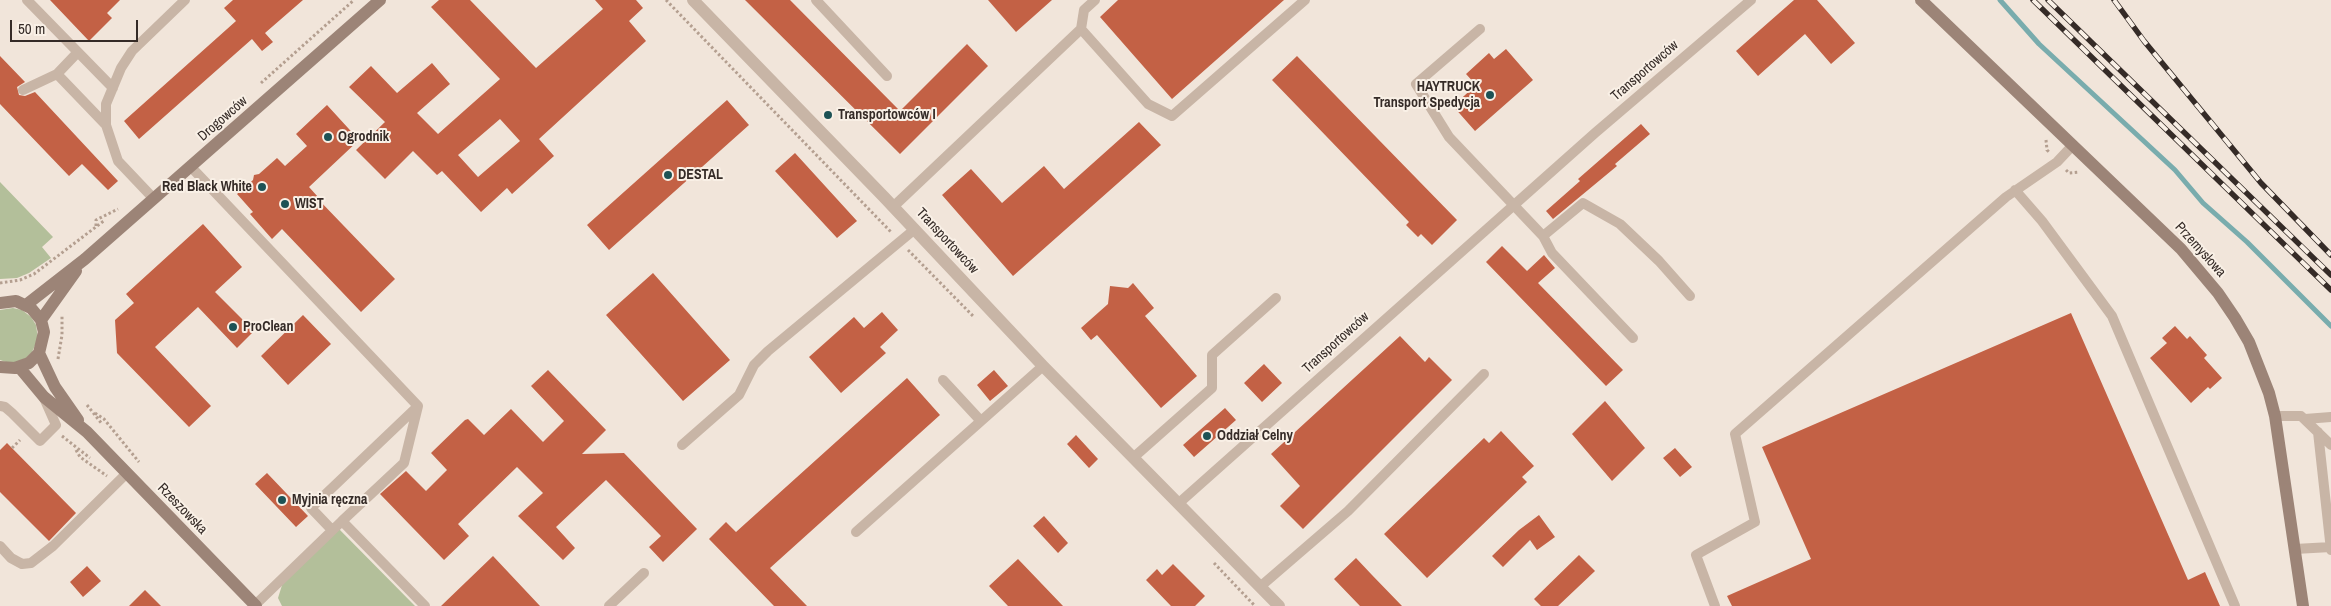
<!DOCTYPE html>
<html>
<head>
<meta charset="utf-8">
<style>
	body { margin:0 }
	#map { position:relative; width:2331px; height:606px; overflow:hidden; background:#f1e5da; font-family:"Archivo Narrow",sans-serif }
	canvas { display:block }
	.scale { position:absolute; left:10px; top:20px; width:128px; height:22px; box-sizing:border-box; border:2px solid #352b27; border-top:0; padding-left:6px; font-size:15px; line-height:18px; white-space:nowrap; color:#352b27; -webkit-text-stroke:4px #f9f0e6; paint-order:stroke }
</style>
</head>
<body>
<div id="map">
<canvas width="2331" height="606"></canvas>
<div class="scale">50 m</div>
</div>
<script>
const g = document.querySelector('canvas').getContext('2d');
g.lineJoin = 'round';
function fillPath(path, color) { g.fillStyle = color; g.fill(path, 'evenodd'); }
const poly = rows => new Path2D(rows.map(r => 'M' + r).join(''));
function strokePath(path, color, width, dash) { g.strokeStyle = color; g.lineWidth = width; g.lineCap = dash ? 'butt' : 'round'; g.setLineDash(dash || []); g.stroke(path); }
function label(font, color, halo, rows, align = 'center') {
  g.font = font + ' "Archivo Narrow",sans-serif'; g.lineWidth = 4; g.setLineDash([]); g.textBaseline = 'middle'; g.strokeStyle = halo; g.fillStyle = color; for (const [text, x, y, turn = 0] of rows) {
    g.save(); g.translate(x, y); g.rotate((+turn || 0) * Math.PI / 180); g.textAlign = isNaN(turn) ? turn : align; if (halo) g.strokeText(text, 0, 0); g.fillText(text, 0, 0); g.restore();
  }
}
fillPath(poly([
	[0,182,53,237,42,247,51,258,29,273,17,278,0,279],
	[13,308,22,310,31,317,36,325,38,339,32,352,26,358,14,363,6,362,0,360,0,310],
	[339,529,415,606,282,606,278,598,283,582]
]), '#b3bf9a');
strokePath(poly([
	[2000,0,2039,44,2175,170,2203,203,2247,242,2331,326]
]), '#79acad', 5);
fillPath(poly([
	[50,0,120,0,107,13,112,18,89,41],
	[233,0,303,0,265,33,273,42,262,51,252,39,139,139,124,121,236,21,224,8],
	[439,0,470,0,536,68,603,9,595,0,636,0,643,8,629,21,646,41,539,139,554,156,512,194,507,188,481,212,442,171,437,175,413,151,385,179,356,150,385,122,349,87,371,66,397,93,432,63,450,84,417,113,438,134,500,79,431,7],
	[500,119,520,141,478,177,458,155],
	[745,0,790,0,900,111,967,44,988,66,900,154],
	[988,0,1052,0,1016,32],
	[1118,0,1284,0,1172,99,1100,17],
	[1794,0,1817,0,1855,43,1831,64,1805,34,1758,76,1736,51],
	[1506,49,1533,80,1475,131,1453,106,1476,85,1466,74,1489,53,1494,59],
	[0,56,25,82,17,87,19,95,25,96,35,92,118,181,108,190,82,164,69,176,0,104],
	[1297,56,1457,220,1432,245,1421,234,1418,237,1406,225,1409,222,1272,80],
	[727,100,749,125,609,250,587,225],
	[327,105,359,140,309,187,318,197,317,198,395,279,361,312,282,229,272,239,250,214,253,212,237,194,253,180,254,175,259,174,277,158,285,166,307,146,296,134],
	[1139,122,1161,145,1013,276,942,195,971,169,1002,203,1044,166,1064,189],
	[1641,124,1650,134,1615,164,1617,166,1553,219,1546,211,1580,181,1578,179],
	[795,153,857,221,837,238,775,171],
	[203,224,242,267,215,292,254,331,237,348,198,307,155,347,211,406,189,427,117,353,115,320,134,303,126,294],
	[1502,246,1527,271,1544,255,1555,268,1538,283,1623,370,1606,386,1486,262],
	[653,273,730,360,683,401,606,315],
	[1133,283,1154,308,1145,316,1197,376,1161,408,1097,335,1091,340,1081,328,1108,304,1110,286,1128,288],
	[882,312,898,330,880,347,886,353,841,393,809,357,854,317,864,328],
	[2071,313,2188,580,2205,572,2220,606,1732,606,1727,596,1811,559,1762,447],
	[303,315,331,344,288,385,261,356],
	[2175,326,2187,339,2190,336,2207,355,2204,358,2222,378,2210,389,2208,387,2191,403,2150,358,2167,343,2162,338],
	[1400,336,1425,362,1429,357,1452,380,1303,529,1280,506,1300,486,1271,454],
	[1264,364,1282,383,1262,402,1244,383],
	[548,370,606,430,582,454,624,453,697,529,663,562,649,547,661,536,606,480,556,527,575,548,563,560,518,516,543,493,517,467,458,524,469,536,444,560,380,494,406,471,426,491,447,470,431,453,465,420,468,419,484,435,511,409,543,442,564,421,531,386],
	[994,370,1008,386,990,401,977,385],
	[907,378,940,415,770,568,807,606,774,606,709,539,726,522,736,532],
	[1605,401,1645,448,1612,481,1572,434],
	[1225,408,1236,420,1194,457,1183,445],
	[1501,431,1534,466,1522,477,1527,482,1427,578,1384,534,1484,438,1489,443],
	[1076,435,1098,459,1089,468,1067,444],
	[7,443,76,513,49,541,0,492,0,450],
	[1675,448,1692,467,1680,477,1663,458],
	[267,473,308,516,296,527,255,484],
	[1539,515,1555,537,1537,550,1530,540,1503,567,1492,556,1519,530],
	[1044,516,1068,543,1058,553,1033,526],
	[1579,555,1595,571,1558,606,1541,606,1534,599],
	[493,556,540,606,441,606],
	[1356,558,1372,575,1402,606,1360,606,1334,579],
	[1018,559,1063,606,1008,606,989,586],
	[1173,564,1205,596,1195,606,1171,606,1146,580,1157,569,1162,575],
	[87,566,101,581,83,597,70,582],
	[145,590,161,606,129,606]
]), '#c36145');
strokePath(poly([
	[666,0,892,233],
	[261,83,354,0],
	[2046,140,2047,150,2050,153],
	[2066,170,2069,173,2079,172],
	[96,226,96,220,118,209],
	[908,250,974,317],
	[0,283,20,280,34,274,105,220],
	[58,359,62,335,62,316],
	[87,405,102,424],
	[95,413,104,419,139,462],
	[62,436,90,458],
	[12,448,20,440],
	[76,450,80,457,107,476],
	[1214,563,1255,606]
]), '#b49f90', 3, [2.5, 2.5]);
strokePath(poly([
	[27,0,113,88],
	[816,0,887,76],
	[1081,29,1148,104,1172,116,1305,0],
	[1480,29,1416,84,1449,137,1543,236,1552,253,1633,338],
	[57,74,106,125],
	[23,90,57,74,78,52],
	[191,167,418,406,311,508,332,530],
	[2015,190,2042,221,2112,316,2235,606],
	[154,199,118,161,106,125,106,104,121,68,132,51,185,0],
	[893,207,1081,29,1084,10,1095,0],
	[1543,236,1583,203,1620,224,1659,261,1690,296],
	[943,380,980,420],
	[0,406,5,407,12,413,40,441,56,425,44,398],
	[2275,416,2301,416,2331,445],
	[2305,419,2331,417],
	[2318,432,2331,550],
	[682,445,739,395,754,365,768,351,915,229],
	[1134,457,1212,388,1212,355,1276,298],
	[1179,503,1595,133,1751,0],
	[342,521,404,463,418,406],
	[856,532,1043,366],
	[0,546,11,558,22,564,31,563,53,546,127,473],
	[2295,549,2331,547],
	[1261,586,1348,511,1484,374],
	[255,605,342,521,425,606],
	[609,606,644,573],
	[1715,606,1696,555,1755,522,1735,434,2006,197,2057,162,2073,145]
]), '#c8b5a6', 10);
strokePath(poly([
	[693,0,884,197,1043,366,1279,606]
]), '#c8b5a6', 12);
strokePath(poly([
	[1921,0,2181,249,2218,293,2235,318,2249,342,2269,393,2275,416,2303,606],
	[0,303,16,301,31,308,41,320,44,332,39,353,29,363,15,368,0,367],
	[26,305,85,259,380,0],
	[41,320,76,271],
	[39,353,55,387,78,420],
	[19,367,44,397,87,432,256,606]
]), '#9c8477', 12);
const rail = poly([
	[2033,0,2331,290],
	[2048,0,2331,275],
	[2114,0,2144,41,2261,183,2331,255]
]);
strokePath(rail, '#352b27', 5.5);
strokePath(rail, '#f9f0e6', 4, [11]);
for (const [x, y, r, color] of [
	[1490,95,5,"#1d5255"],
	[828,115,5,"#1d5255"],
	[328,137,5,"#1d5255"],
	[668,175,5,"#1d5255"],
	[262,187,5,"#1d5255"],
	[285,204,5,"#1d5255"],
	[233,327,5,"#1d5255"],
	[1207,436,5,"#1d5255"],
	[282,500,5,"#1d5255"]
]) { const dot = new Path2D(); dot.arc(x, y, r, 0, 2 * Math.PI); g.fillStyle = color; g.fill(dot); strokePath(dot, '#f9f0e6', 2); }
label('14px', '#352b27', '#f9f0e6', [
	["Transportowców",1645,71,-41],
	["Drogowców",223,119,-41],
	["Transportowców",947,241,47],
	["Przemysłowa",2200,250,48],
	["Transportowców",1336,343,-42],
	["Rzeszowska",182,509,46]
]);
label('bold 14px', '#352b27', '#f9f0e6', [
	["HAYTRUCK",1480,87,"right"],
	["Transport Spedycja",1480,103,"right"],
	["Transportowców I",838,115],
	["Ogrodnik",338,137],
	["DESTAL",678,175],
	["Red Black White",252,187,"right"],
	["WIST",295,204],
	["ProClean",243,327],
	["Oddział Celny",1217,436],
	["Myjnia ręczna",292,500]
], 'left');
</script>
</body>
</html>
